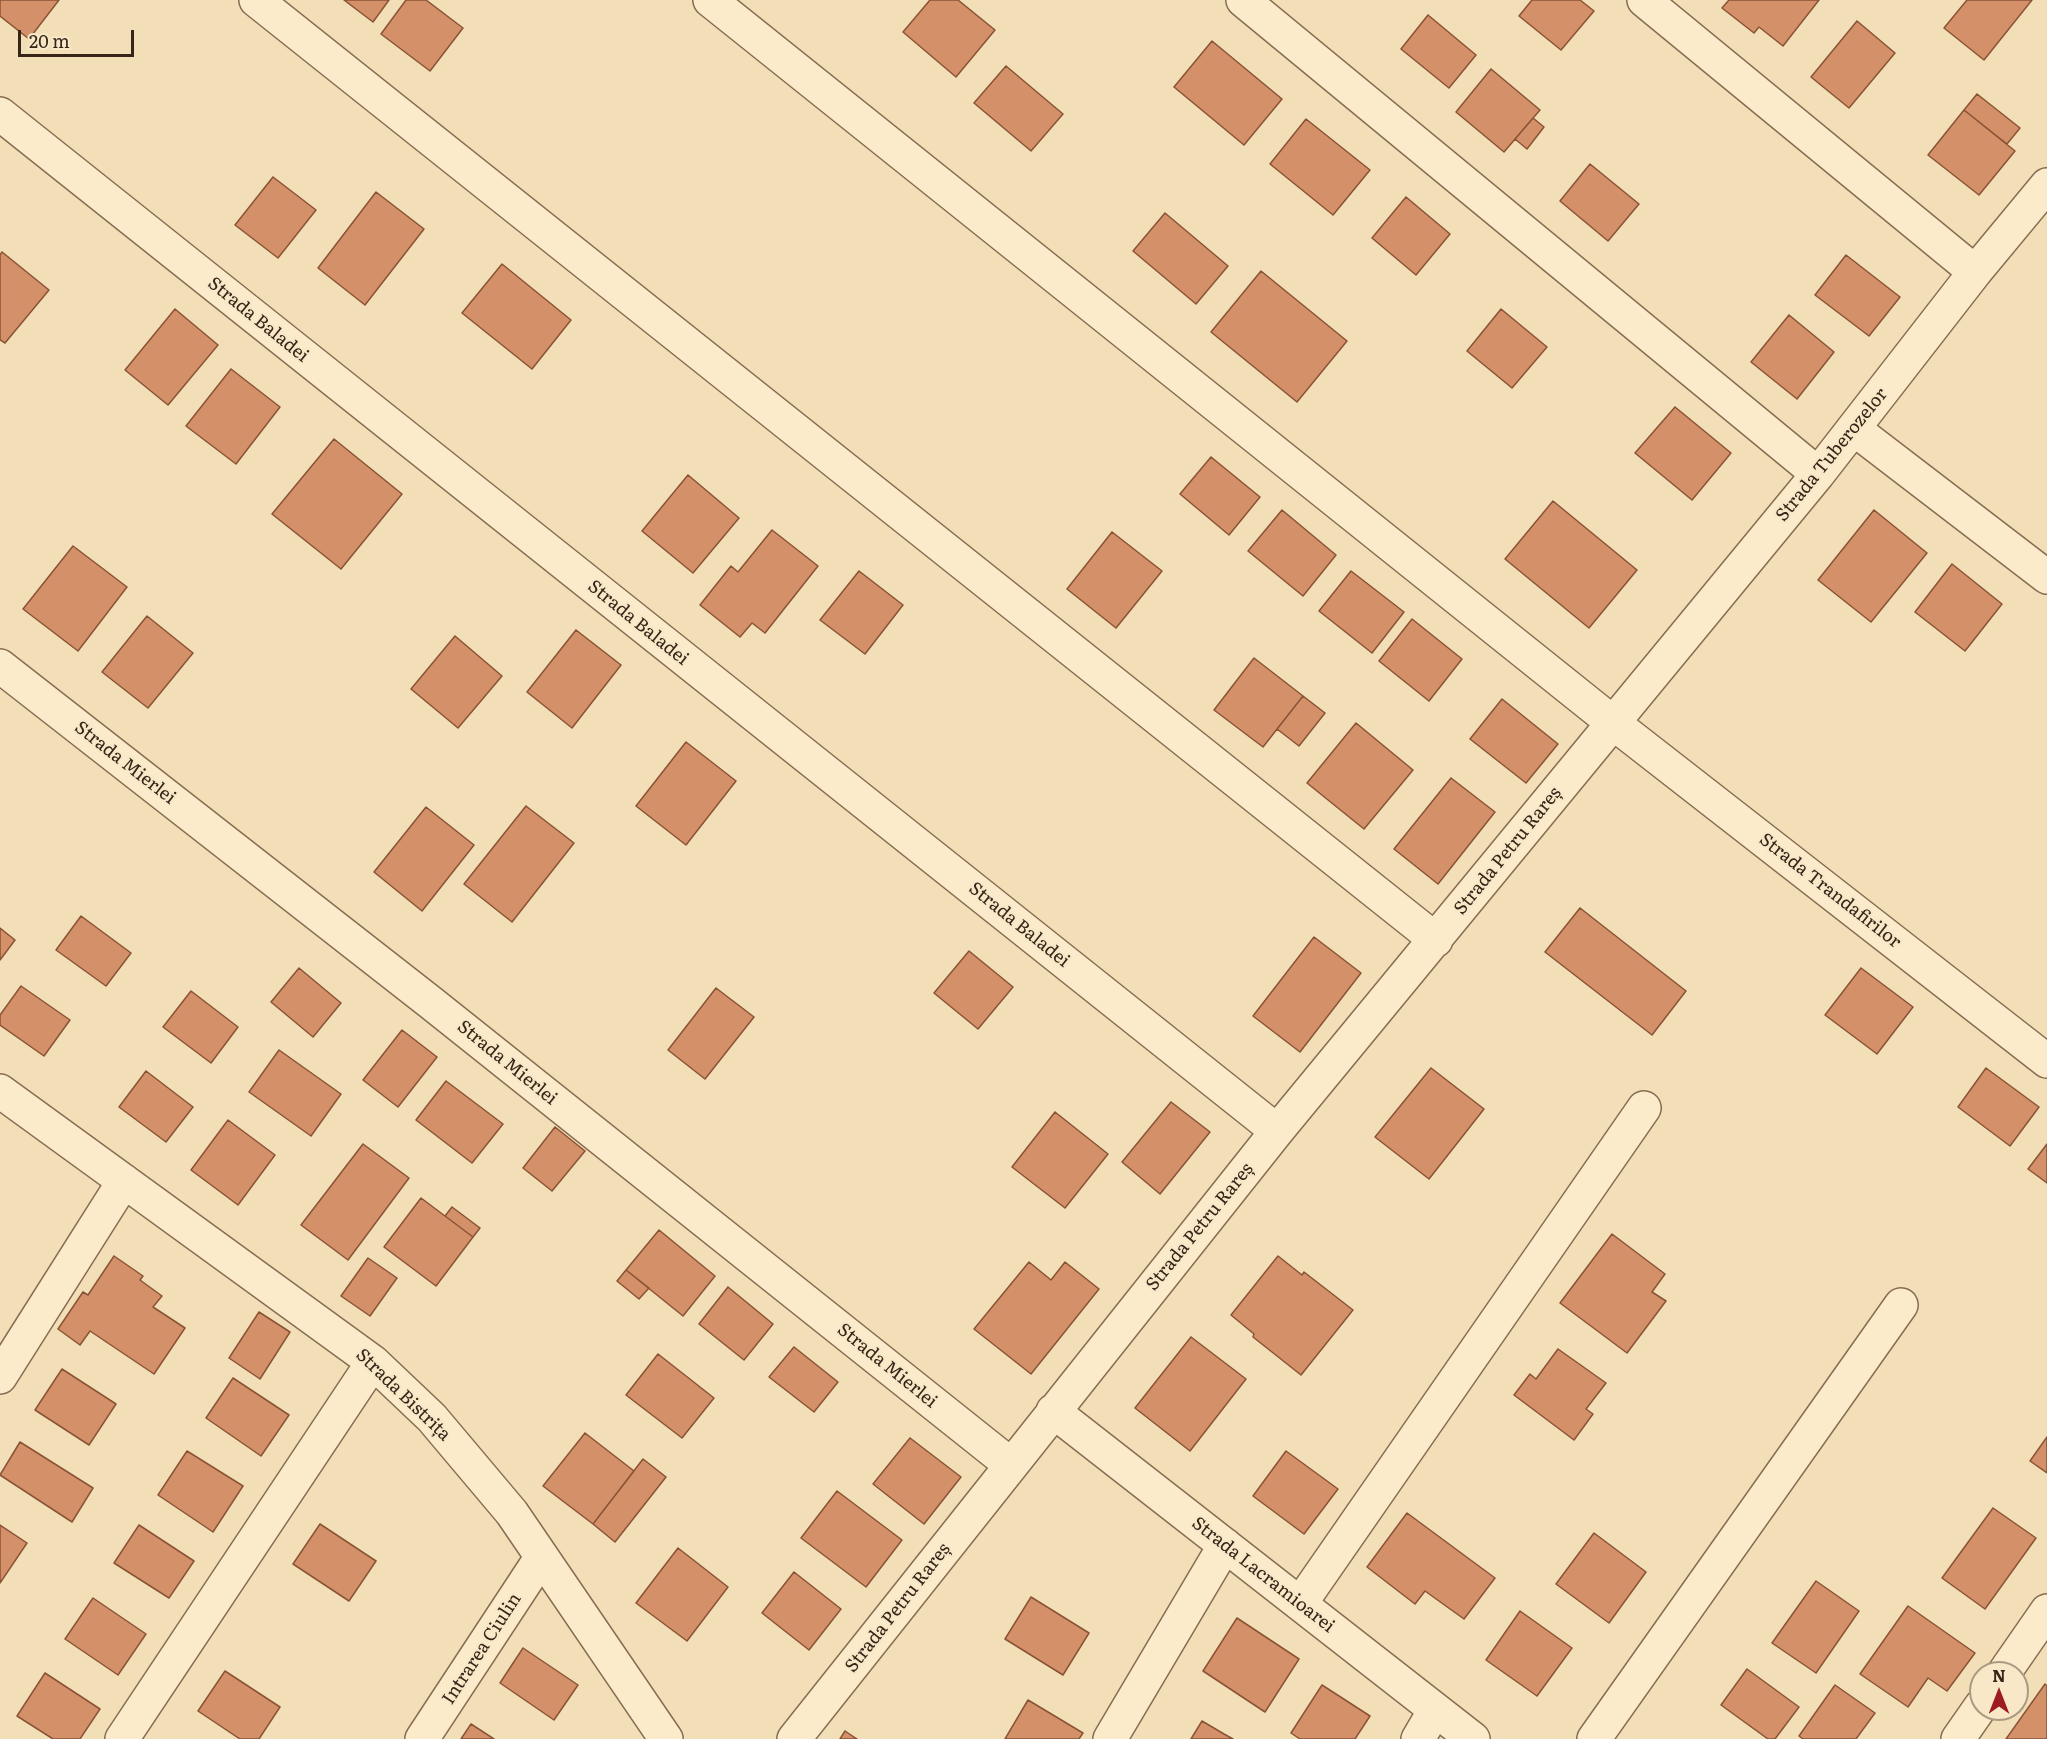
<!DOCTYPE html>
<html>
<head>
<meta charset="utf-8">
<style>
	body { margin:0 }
	#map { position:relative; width:2047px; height:1739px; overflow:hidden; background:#f2deb7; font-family:Literata,serif }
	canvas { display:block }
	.north { position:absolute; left:1969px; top:1661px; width:60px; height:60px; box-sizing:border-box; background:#f8e8c7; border:2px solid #aa9a81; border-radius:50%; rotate:0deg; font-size:16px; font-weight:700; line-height:24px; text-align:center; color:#362518 }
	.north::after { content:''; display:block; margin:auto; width:21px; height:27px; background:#9d1c23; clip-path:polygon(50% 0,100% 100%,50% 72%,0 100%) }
	.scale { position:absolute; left:18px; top:30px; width:116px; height:27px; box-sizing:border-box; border:3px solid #362518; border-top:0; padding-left:8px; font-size:18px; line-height:21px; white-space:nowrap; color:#362518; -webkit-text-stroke:4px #f8e8c7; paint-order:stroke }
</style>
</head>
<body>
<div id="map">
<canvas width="2047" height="1739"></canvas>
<div class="north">N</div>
<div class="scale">20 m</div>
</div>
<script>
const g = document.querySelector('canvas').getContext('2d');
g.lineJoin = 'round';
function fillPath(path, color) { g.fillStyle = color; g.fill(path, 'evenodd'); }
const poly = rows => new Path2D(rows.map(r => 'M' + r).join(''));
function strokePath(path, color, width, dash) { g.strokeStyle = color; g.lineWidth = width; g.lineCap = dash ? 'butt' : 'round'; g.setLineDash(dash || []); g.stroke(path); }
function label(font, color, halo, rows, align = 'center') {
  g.font = font + ' Literata,serif'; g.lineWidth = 4.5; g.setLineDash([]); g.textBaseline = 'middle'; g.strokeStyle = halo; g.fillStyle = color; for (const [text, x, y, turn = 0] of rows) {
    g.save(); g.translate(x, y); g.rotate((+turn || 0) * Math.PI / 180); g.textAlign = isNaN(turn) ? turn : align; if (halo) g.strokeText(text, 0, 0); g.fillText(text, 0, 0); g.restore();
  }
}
const building = poly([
	[0,0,59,0,29,39,0,16,0,0],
	[344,0,389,0,373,22,344,0],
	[406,0,426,0,463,28,430,71,381,34,406,0],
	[930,0,958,0,995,30,956,77,903,32,930,0],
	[1532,0,1580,0,1594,11,1561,50,1519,16,1532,0],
	[1729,0,1819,0,1783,46,1759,27,1754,33,1722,8,1729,0],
	[1967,0,2032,0,1984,60,1944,28,1967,0],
	[1428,15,1476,55,1449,88,1401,49,1428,15],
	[1857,21,1895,53,1849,108,1811,77,1857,21],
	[1212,41,1282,99,1244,145,1174,87,1212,41],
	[1006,66,1063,114,1031,151,974,103,1006,66],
	[1491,69,1540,110,1504,152,1456,112,1491,69],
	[1977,94,2020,128,2007,144,1964,110,1977,94],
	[1964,110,2015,151,1979,195,1928,155,1964,110],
	[1533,118,1544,127,1527,149,1515,139,1533,118],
	[1306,119,1370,170,1333,215,1270,164,1306,119],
	[1590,164,1639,204,1608,241,1560,201,1590,164],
	[273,177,316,210,278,258,235,225,273,177],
	[376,192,424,229,365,305,318,268,376,192],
	[1406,197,1450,234,1416,275,1372,238,1406,197],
	[1165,213,1228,266,1196,304,1133,251,1165,213],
	[2,252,49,290,5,343,0,340,0,255,2,252],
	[1846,255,1900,297,1869,336,1815,295,1846,255],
	[502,264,571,320,532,369,462,313,502,264],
	[1261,271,1347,341,1297,402,1211,332,1261,271],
	[175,309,218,345,168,405,125,370,175,309],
	[1501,309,1547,347,1512,388,1467,351,1501,309],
	[1789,315,1834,352,1797,399,1751,362,1789,315],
	[231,369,280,407,236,464,186,426,231,369],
	[1675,407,1731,453,1692,500,1635,453,1675,407],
	[334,439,402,494,341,569,272,514,334,439],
	[1211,457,1260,497,1229,535,1180,494,1211,457],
	[688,475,739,518,693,573,642,531,688,475],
	[1553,501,1637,570,1589,628,1505,559,1553,501],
	[1282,510,1336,555,1303,596,1248,551,1282,510],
	[1874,510,1927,553,1871,622,1818,580,1874,510],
	[772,530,818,566,765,633,752,623,740,637,700,605,731,566,738,572,772,530],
	[1112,532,1162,571,1116,628,1067,589,1112,532],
	[73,546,127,587,78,651,23,609,73,546],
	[1952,564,2002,604,1965,651,1915,612,1952,564],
	[859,571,903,605,865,654,820,620,859,571],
	[1351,571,1404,612,1372,653,1319,611,1351,571],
	[147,616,193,653,148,708,102,672,147,616],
	[1412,619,1462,659,1429,701,1379,661,1412,619],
	[576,630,621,665,572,728,527,692,576,630],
	[455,636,502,676,458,728,411,689,455,636],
	[1254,658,1303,696,1263,747,1214,710,1254,658],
	[1303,696,1325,713,1299,746,1277,729,1303,696],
	[1502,699,1558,744,1526,783,1470,739,1502,699],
	[1356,723,1413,770,1364,829,1307,783,1356,723],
	[686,742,736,781,686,845,636,806,686,742],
	[1451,778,1495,812,1438,884,1394,849,1451,778],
	[526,806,574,843,512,922,464,884,526,806],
	[426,807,474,845,422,911,374,872,426,807],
	[1580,908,1686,991,1652,1035,1545,952,1580,908],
	[81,916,131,953,106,986,56,950,81,916],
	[0,928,15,940,0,960,0,928],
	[1314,937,1361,973,1300,1052,1253,1016,1314,937],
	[969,951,1013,987,978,1029,934,993,969,951],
	[299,968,341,1003,313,1037,271,1002,299,968],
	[1861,968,1913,1007,1877,1054,1825,1015,1861,968],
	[21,986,70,1020,44,1056,0,1025,0,1015,21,986],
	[716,988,754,1017,705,1079,668,1050,716,988],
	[191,991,238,1027,211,1063,163,1027,191,991],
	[402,1030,437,1057,398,1107,363,1080,402,1030],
	[279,1050,341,1094,311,1136,249,1092,279,1050],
	[1431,1068,1484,1109,1429,1179,1375,1137,1431,1068],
	[1986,1068,2039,1107,2010,1146,1958,1107,1986,1068],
	[146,1071,193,1107,166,1142,119,1107,146,1071],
	[446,1081,503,1124,472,1163,416,1120,446,1081],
	[1171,1102,1210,1132,1160,1194,1122,1162,1171,1102],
	[1055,1112,1108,1154,1065,1208,1012,1167,1055,1112],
	[228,1120,275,1155,238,1205,191,1170,228,1120],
	[555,1127,585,1151,552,1191,523,1168,555,1127],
	[363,1144,409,1178,348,1260,301,1225,363,1144],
	[2047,1144,2047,1183,2028,1169,2047,1144],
	[421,1198,473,1237,436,1286,384,1247,421,1198],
	[452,1207,480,1228,473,1237,445,1216,452,1207],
	[659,1230,715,1276,683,1316,626,1270,659,1230],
	[1612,1234,1665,1274,1652,1292,1666,1301,1627,1353,1560,1303,1612,1234],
	[114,1256,143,1276,140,1280,162,1296,153,1307,185,1328,154,1374,90,1331,80,1345,58,1329,83,1292,88,1295,114,1256],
	[1278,1256,1302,1275,1304,1272,1353,1310,1301,1375,1253,1337,1254,1334,1231,1315,1278,1256],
	[368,1258,397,1278,370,1316,341,1296,368,1258],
	[1029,1262,1051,1280,1065,1262,1099,1289,1031,1374,974,1329,1029,1262],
	[626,1270,649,1288,639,1299,617,1281,626,1270],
	[728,1287,773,1324,744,1360,699,1324,728,1287],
	[259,1312,290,1332,260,1379,229,1358,259,1312],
	[1191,1337,1246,1379,1190,1451,1135,1408,1191,1337],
	[794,1347,838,1382,814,1412,769,1377,794,1347],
	[1558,1349,1606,1383,1586,1409,1593,1414,1574,1440,1514,1395,1530,1374,1536,1379,1558,1349],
	[658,1354,714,1398,682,1438,626,1395,658,1354],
	[62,1369,116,1404,89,1445,35,1410,62,1369],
	[233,1378,289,1415,261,1456,206,1418,233,1378],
	[585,1433,634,1471,593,1524,543,1486,585,1433],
	[2047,1437,2047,1473,2030,1461,2047,1437],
	[910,1438,961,1477,924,1524,873,1484,910,1438],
	[20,1442,93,1488,72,1522,0,1475,20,1442],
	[187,1451,243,1486,213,1532,158,1495,187,1451],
	[1286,1451,1338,1489,1304,1534,1253,1496,1286,1451],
	[643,1459,666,1477,615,1542,593,1524,643,1459],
	[837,1491,902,1540,866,1587,801,1538,837,1491],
	[1993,1508,2036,1538,1985,1609,1942,1578,1993,1508],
	[1407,1513,1495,1578,1464,1619,1425,1591,1415,1604,1367,1567,1407,1513],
	[320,1524,376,1561,349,1601,293,1564,320,1524],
	[0,1525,27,1543,0,1583,0,1525],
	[139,1525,194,1561,169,1598,114,1563,139,1525],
	[1594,1533,1646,1572,1609,1623,1556,1584,1594,1533],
	[678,1548,728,1587,687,1641,636,1603,678,1548],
	[794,1572,841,1609,809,1650,762,1613,794,1572],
	[1816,1581,1859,1611,1816,1673,1772,1643,1816,1581],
	[1031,1597,1089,1633,1063,1675,1005,1639,1031,1597],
	[93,1598,146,1634,118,1675,65,1639,93,1598],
	[1908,1606,1975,1653,1947,1691,1928,1678,1908,1707,1860,1674,1908,1606],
	[1520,1611,1572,1648,1537,1696,1486,1660,1520,1611],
	[1237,1618,1299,1659,1265,1712,1203,1671,1237,1618],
	[523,1648,578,1685,554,1720,500,1683,523,1648],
	[1747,1669,1799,1707,1775,1739,1768,1739,1721,1705,1747,1669],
	[225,1671,280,1707,259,1739,240,1739,198,1711,225,1671],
	[45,1673,100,1709,80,1739,53,1739,17,1716,45,1673],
	[2045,1684,2047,1686,2047,1739,2006,1739,2045,1684],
	[1322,1685,1370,1716,1355,1739,1300,1739,1291,1733,1322,1685],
	[1835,1685,1875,1713,1856,1739,1803,1739,1799,1736,1835,1685],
	[1028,1700,1083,1733,1079,1739,1005,1739,1028,1700],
	[1202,1721,1224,1734,1233,1739,1191,1739,1202,1721],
	[471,1724,494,1739,461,1739,471,1724],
	[845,1731,857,1739,840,1739,845,1731]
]);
fillPath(building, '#d49169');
strokePath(building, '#8a5335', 1.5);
const minor = poly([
	[256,0,1436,940],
	[710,0,1612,722,2047,1061],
	[1243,0,1818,474],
	[1644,0,1975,272],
	[0,114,1277,1131],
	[1854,429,2047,577],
	[0,666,430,1002,1011,1465],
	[0,1091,373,1362,432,1418,512,1513,666,1739],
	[0,1377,124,1181],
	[1053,1411,1473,1739],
	[1300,1604,1644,1108],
	[2004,1673,2047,1611],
	[122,1739,373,1362],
	[422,1739,541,1558],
	[794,1739,1277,1131,1818,474,1975,272,2047,185],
	[1110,1739,1225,1545],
	[1418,1739,1435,1710],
	[1594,1739,1901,1305],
	[1958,1739,1981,1706]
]);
strokePath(minor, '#886c52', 36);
strokePath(minor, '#fcebcb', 33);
label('18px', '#362518', '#f8e8c7', [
	["Strada Baladei",258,320,39],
	["Strada Tuberozelor",1832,455,-51],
	["Strada Baladei",638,623,39],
	["Strada Mierlei",125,763,38],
	["Strada Petru Rareș",1508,851,-51],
	["Strada Trandafirilor",1830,891,38],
	["Strada Baladei",1019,925,39],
	["Strada Mierlei",507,1063,39],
	["Strada Petru Rareș",1200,1227,-51],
	["Strada Mierlei",887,1366,39],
	["Strada Bistrița",403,1395,44],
	["Strada Lacramioarei",1263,1575,38],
	["Strada Petru Rareș",898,1608,-52],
	["Intrarea Ciulin",482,1649,-57]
]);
</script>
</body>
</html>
